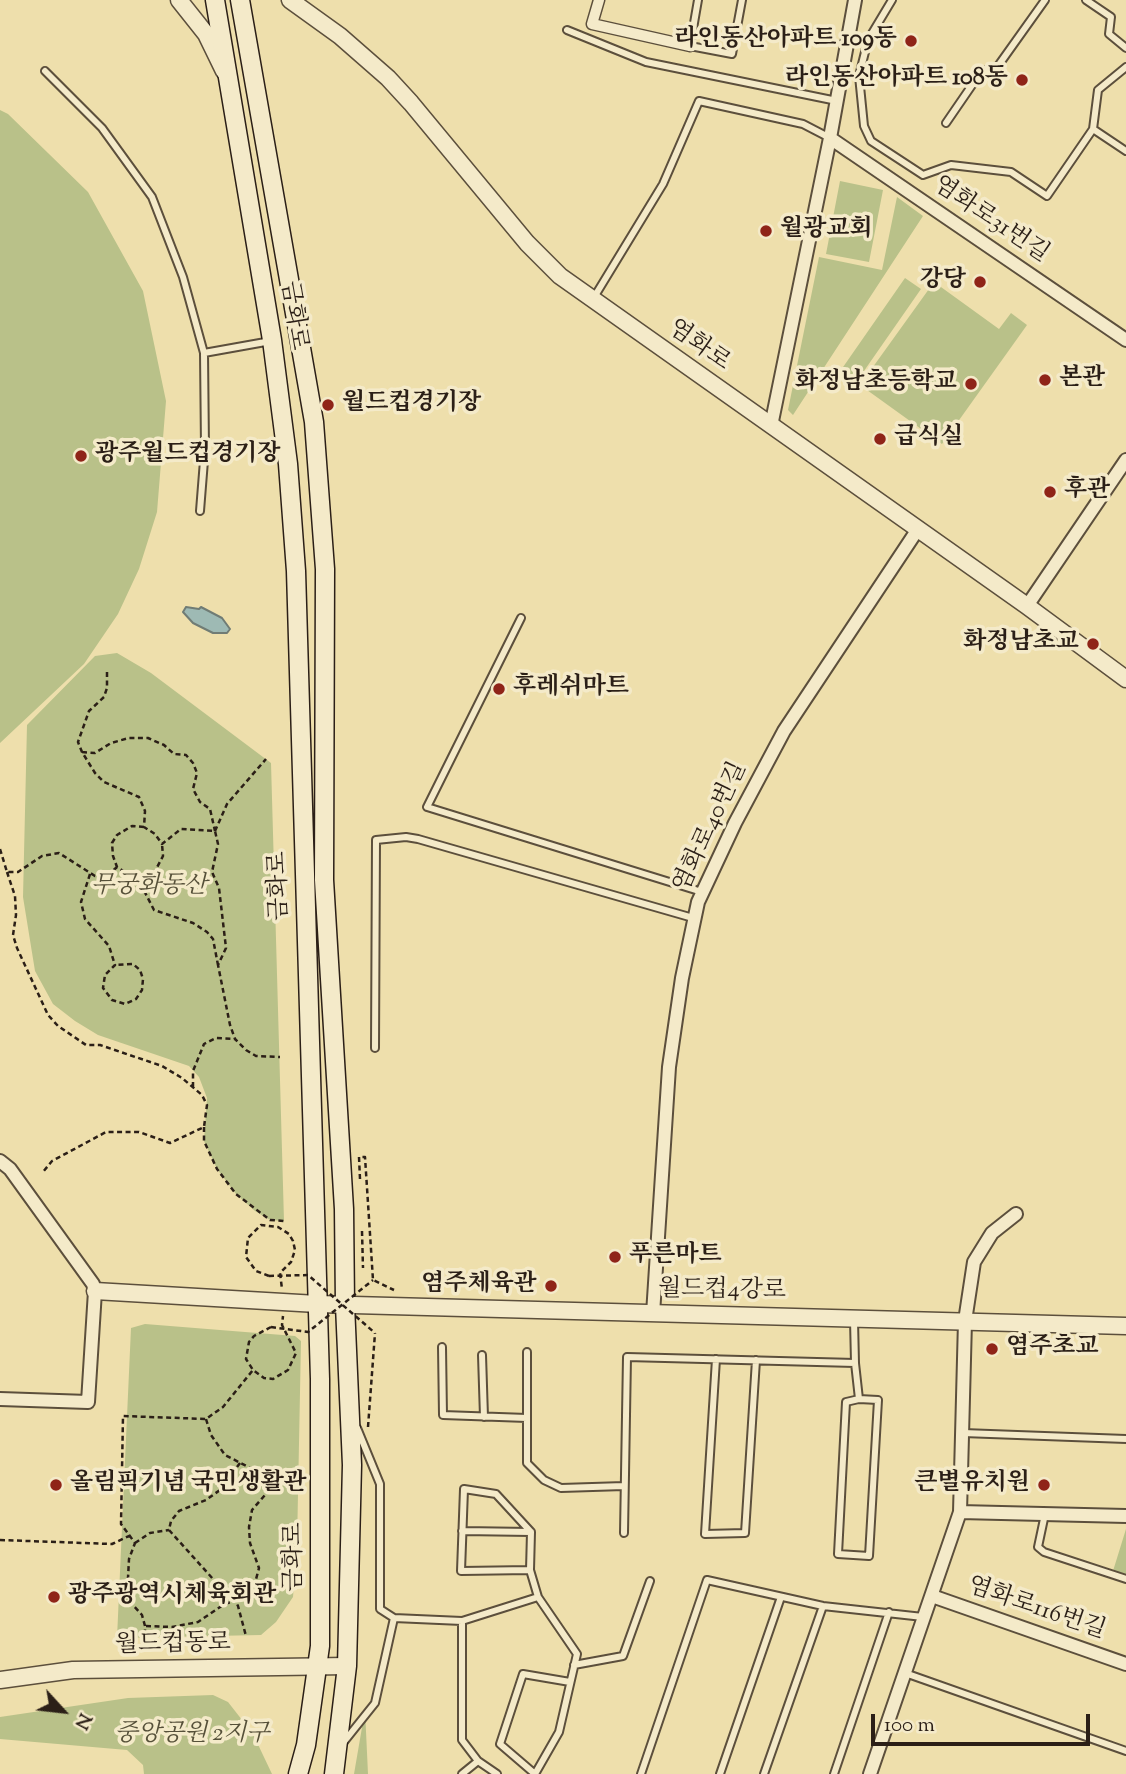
<!DOCTYPE html>
<html>
<head>
<meta charset="utf-8">
<style>
	body { margin:0 }
	#map { position:relative; width:1126px; height:1774px; overflow:hidden; background:#eedfac; font-family:"Sorts Mill Goudy",serif }
	canvas { display:block }
	.north { position:absolute; left:28px; top:1676px; width:70px; height:70px; -webkit-text-stroke:5px #f4eac9; paint-order:stroke; rotate:117deg; font-size:19px; font-weight:700; line-height:28px; text-align:center; color:#2b1f17 }
	.north::after { content:''; display:block; margin:auto; width:24px; height:32px; background:#2b1f17; clip-path:polygon(50% 0,100% 100%,50% 72%,0 100%) }
	.scale { position:absolute; left:871px; top:1714px; width:219px; height:32px; box-sizing:border-box; border:4px solid #2b1f17; border-top:0; padding-left:9px; font-size:21px; line-height:24px; white-space:nowrap; color:#2b1f17; -webkit-text-stroke:5px #f4eac9; paint-order:stroke }
</style>
</head>
<body>
<div id="map">
<canvas width="1126" height="1774"></canvas>
<div class="north">N</div>
<div class="scale">100 m</div>
</div>
<script>
const g = document.querySelector('canvas').getContext('2d');
g.lineJoin = 'round';
function fillPath(path, color) { g.fillStyle = color; g.fill(path, 'evenodd'); }
const poly = rows => new Path2D(rows.map(r => 'M' + r).join(''));
function strokePath(path, color, width, dash) { g.strokeStyle = color; g.lineWidth = width; g.lineCap = dash ? 'butt' : 'round'; g.setLineDash(dash || []); g.stroke(path); }
function label(font, color, halo, rows, align = 'center') {
  g.font = font + ' "Sorts Mill Goudy","Noto Serif KR",serif'; g.lineWidth = 7; g.setLineDash([]); g.textBaseline = 'middle'; g.strokeStyle = halo; g.fillStyle = color; for (const [text, x, y, turn = 0] of rows) {
    g.save(); g.translate(x, y); g.rotate((+turn || 0) * Math.PI / 180); g.textAlign = isNaN(turn) ? turn : align; if (halo) g.strokeText(text, 0, 0); g.fillText(text, 0, 0); g.restore();
  }
}
fillPath(poly([
	[0,110,8,114,88,192,143,291,166,401,157,512,139,569,118,614,84,664,0,743],
	[840,181,883,190,869,262,826,254],
	[897,197,923,216,793,415,788,410,819,257,882,270],
	[905,278,921,289,857,381,841,370],
	[934,282,999,329,1011,313,1027,325,942,444,860,385],
	[117,653,151,673,271,763,284,1221,270,1220,255,1211,236,1194,217,1169,204,1141,207,1098,199,1077,189,1066,98,1035,75,1021,53,1004,35,971,23,897,27,725,95,656],
	[145,1324,295,1336,301,1341,297,1545,293,1597,276,1622,261,1635,117,1638,131,1328],
	[1126,1529,1126,1576,1113,1571],
	[213,1695,228,1702,253,1734,272,1774,144,1774,143,1765,127,1750,0,1739,0,1717,128,1698],
	[365,1710,368,1774,354,1774]
]), '#b9c189');
const water = poly([
	[186,607,199,609,201,607,222,618,230,629,227,633,213,633,193,623,183,612,186,607]
]);
fillPath(water, '#9ebab4');
strokePath(water, '#707c75', 2);
const service = poly([
	[698,0,690,46,732,54,742,0],
	[892,0,868,40,859,76,864,126,871,141,923,175,951,165,1011,172,1047,196,1093,129],
	[1086,0,1111,17,1109,34,1126,48],
	[567,30,646,62,837,101],
	[1126,67,1098,90,1093,129,1126,151],
	[45,71,102,128,152,197,183,277,204,353,205,448,200,511],
	[946,123,981,72,998,66,1045,0],
	[593,299,663,184,699,101,803,124,830,138],
	[204,353,271,341],
	[521,618,427,807,702,892],
	[375,1048,376,840,406,837,418,839,693,918],
	[442,1347,443,1415,527,1418],
	[527,1352,527,1463,544,1480,561,1488,624,1486],
	[482,1355,484,1417],
	[716,1359,705,1534,745,1533,756,1360],
	[855,1363,859,1399,878,1400,869,1556,838,1554,846,1402,859,1399],
	[357,1428,380,1484,380,1609,394,1618,462,1621,462,1740,478,1761,497,1774],
	[963,1433,1126,1439],
	[1045,1514,1038,1547,1044,1552,1126,1579],
	[462,1531,531,1532],
	[624,1533,627,1357,855,1363,854,1320],
	[530,1570,461,1571,464,1489,496,1494,531,1532,530,1570,538,1597],
	[462,1621,538,1597,577,1654,559,1732,535,1774],
	[574,1665,623,1656,650,1581],
	[905,1673,1126,1751],
	[343,1743,375,1703,394,1618],
	[462,1774,478,1761],
	[535,1774,500,1744,523,1674,570,1682],
	[641,1774,707,1580,823,1606,923,1617],
	[720,1774,781,1597],
	[764,1774,823,1606],
	[834,1774,889,1612]
]);
const pedestrian = poly([
	[599,0,592,24,690,46]
]);
const minor = poly([
	[830,138,1126,340],
	[771,426,830,138,855,0],
	[1027,606,1126,460],
	[0,1161,10,1169,93,1284,95,1291,88,1402,0,1399],
	[653,1314,669,1067,682,978,698,902,735,823,784,731,918,529],
	[960,1512,1126,1516],
	[932,1596,1126,1664],
	[870,1774,960,1512,965,1321,974,1262,992,1233,1016,1214]
]);
const tertiary = poly([
	[179,0,206,34,224,71],
	[290,0,340,36,388,78,411,103,527,243,560,276,1027,606,1126,679],
	[95,1291,317,1304,1126,1326],
	[0,1680,73,1670,347,1666]
]);
const secondary = poly([
	[215,0,272,340,288,464,296,571,320,1379,320,1646,306,1745,298,1774],
	[240,0,314,422,325,569,324,880,344,1209,345,1305,352,1465,347,1666,334,1774]
]);
strokePath(service, '#5c4f3c', 10);
strokePath(pedestrian, '#5c4f3c', 13);
strokePath(minor, '#5c4f3c', 16);
strokePath(tertiary, '#5c4f3c', 19);
strokePath(secondary, '#2b1f17', 21);
strokePath(poly([
	[107,672,107,688,104,697,89,711,78,742,82,752,95,773,104,782,139,797,145,811,144,827,155,834,162,844,181,829,215,831,218,844,212,872,219,888,226,948,218,965,230,1025,235,1039,246,1050,256,1056,280,1057],
	[82,752,95,753,111,743,129,738,148,738,164,745,174,754,186,755,193,763,197,773,193,789,200,802,210,809,215,831],
	[144,827,132,826,117,835,112,843,113,856,117,867,129,875,137,877,154,910,193,923,207,932,213,939,218,965],
	[215,831,227,804,266,759],
	[0,849,7,872,18,872,42,856,59,853,95,876,107,876,117,867],
	[7,872,15,896,16,915,13,935,17,948,48,1015,58,1026,86,1045,100,1045,162,1066,182,1078,202,1095,207,1105,204,1127,170,1143,139,1132,106,1132,52,1161,43,1172],
	[90,874,81,902,85,919,109,946,115,965,105,975,103,988,112,1000,125,1004,136,999,142,990,143,979,140,970,133,964,115,965],
	[137,877,148,877,154,873,163,856,162,844],
	[193,1087,193,1071,204,1044,216,1038,235,1039],
	[204,1127,204,1141,217,1169,236,1194,270,1220,284,1221],
	[360,1179,359,1157,365,1157,373,1280,394,1290],
	[362,1231,363,1268],
	[269,1276,256,1271,246,1257,248,1238,261,1225,278,1227,289,1234,293,1241,295,1250,291,1262,280,1273,282,1289],
	[271,1327,254,1336,249,1342,246,1359,253,1370,264,1378,273,1379,288,1370,296,1353,282,1325,283,1316],
	[206,1419,211,1435,225,1455,264,1475,283,1482,300,1483],
	[368,1427,375,1333],
	[240,1463,220,1490,206,1500,179,1511,171,1521,169,1530,213,1579,231,1592,238,1606,246,1636],
	[0,1540,112,1544,131,1535],
	[135,1543,150,1533,169,1530],
	[146,1626,172,1627,198,1622,223,1605,245,1596,255,1583,259,1568,250,1543,249,1527,252,1510,271,1488,283,1482],
	[145,1643,145,1626,142,1615,132,1604,128,1578,129,1559,135,1543,121,1524,123,1416,206,1419,223,1407,253,1370]
]), '#2b1f17', 2.5, [5, 3.5]);
strokePath(service, '#f4eac9', 6);
strokePath(pedestrian, '#f4eac9', 10);
strokePath(minor, '#f4eac9', 12);
strokePath(tertiary, '#f4eac9', 16);
strokePath(secondary, '#f4eac9', 18);
strokePath(poly([
	[269,1276,308,1275,375,1333],
	[271,1327,308,1332,373,1280]
]), '#2b1f17', 2.5, [5, 3.5]);
for (const [x, y, r, color] of [
	[911,41,7,"#8f2418"],
	[1022,80,7,"#8f2418"],
	[766,231,7,"#8f2418"],
	[980,282,7,"#8f2418"],
	[1045,380,7,"#8f2418"],
	[971,384,7,"#8f2418"],
	[328,405,7,"#8f2418"],
	[880,439,7,"#8f2418"],
	[81,456,7,"#8f2418"],
	[1050,492,7,"#8f2418"],
	[1093,644,7,"#8f2418"],
	[499,689,7,"#8f2418"],
	[615,1257,7,"#8f2418"],
	[551,1286,7,"#8f2418"],
	[992,1349,7,"#8f2418"],
	[56,1485,7,"#8f2418"],
	[1044,1485,7,"#8f2418"],
	[54,1597,7,"#8f2418"]
]) { const dot = new Path2D(); dot.arc(x, y, r, 0, 2 * Math.PI); g.fillStyle = color; g.fill(dot); strokePath(dot, '#f4eac9', 2.5); }
label('bold 24px', '#2b1f17', '#f4eac9', [
	["라인동산아파트 109동",897,41,"right"],
	["라인동산아파트 108동",1008,80,"right"],
	["월광교회",780,231],
	["강당",966,282,"right"],
	["본관",1059,380],
	["화정남초등학교",957,384,"right"],
	["월드컵경기장",342,405],
	["급식실",894,439],
	["광주월드컵경기장",95,456],
	["후관",1064,492],
	["화정남초교",1079,644,"right"],
	["후레쉬마트",513,689],
	["푸른마트",629,1257],
	["염주체육관",537,1286,"right"],
	["염주초교",1006,1349],
	["올림픽기념 국민생활관",70,1485],
	["큰별유치원",1030,1485,"right"],
	["광주광역시체육회관",68,1597]
], 'left');
label('24px', '#2b1f17', '#f4eac9', [
	["염화로31번길",990,221,34],
	["금화로",292,316,81],
	["염화로",698,347,35],
	["염화로40번길",712,828,-65],
	["금화로",281,886,-92],
	["월드컵4강로",722,1292,1],
	["금화로",296,1557,-90],
	["염화로116번길",1036,1610,19],
	["월드컵동로",173,1646,-1]
]);
label('italic 24px', '#565039', '#f4eac9', [
	["무궁화동산",149,888],
	["중앙공원 2지구",192,1736]
]);
</script>
</body>
</html>
